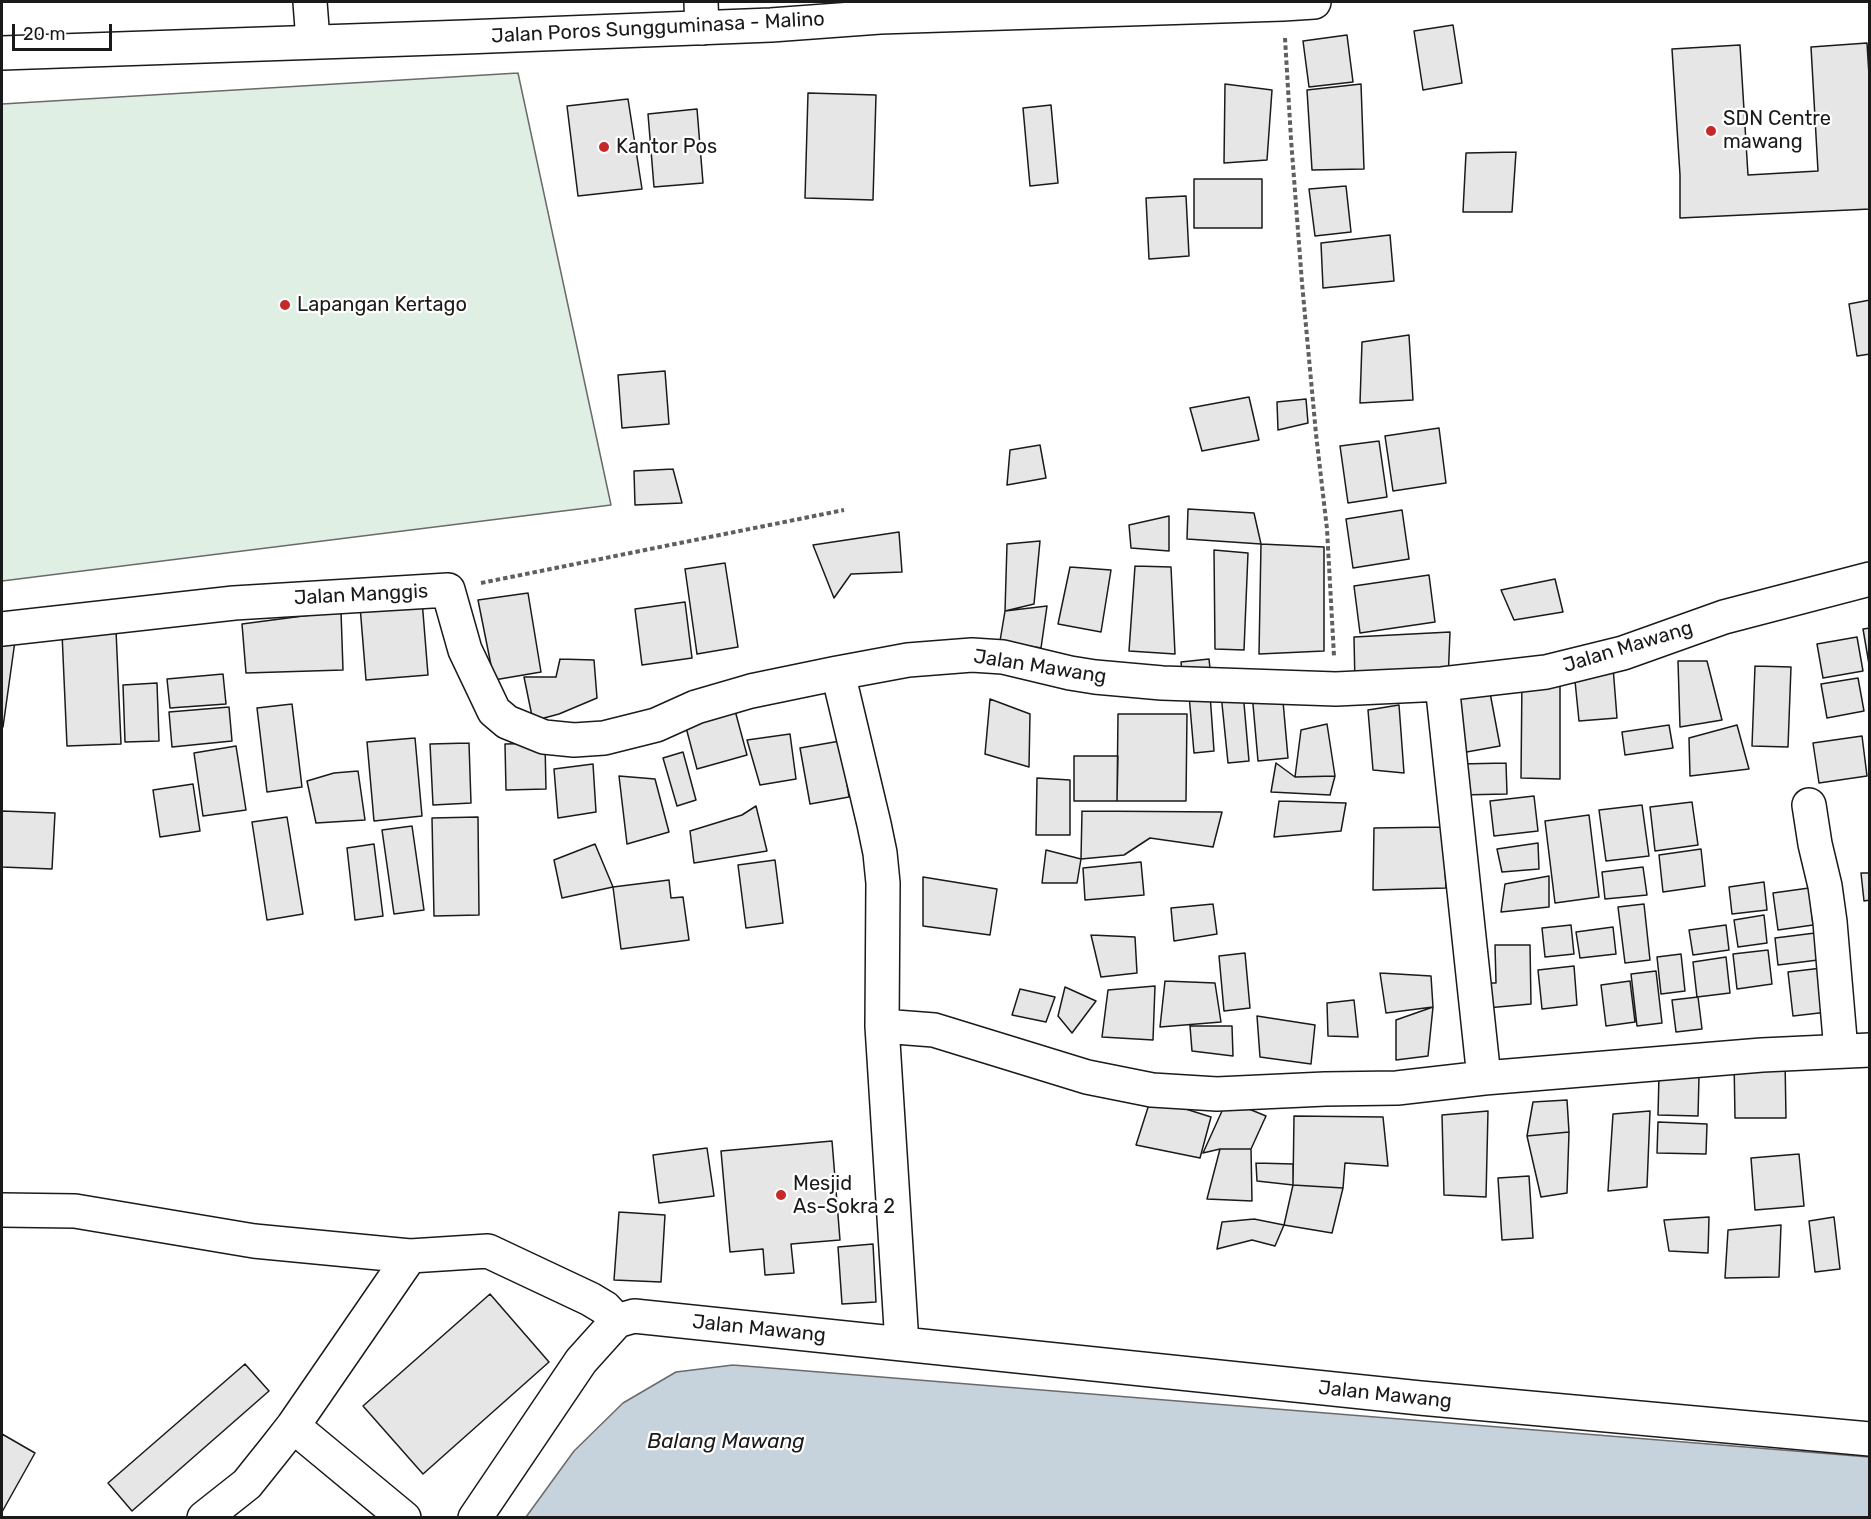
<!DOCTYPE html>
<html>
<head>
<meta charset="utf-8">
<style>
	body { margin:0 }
	#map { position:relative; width:1871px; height:1519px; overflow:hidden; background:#fff; font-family:Rubik,sans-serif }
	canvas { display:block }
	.frame { position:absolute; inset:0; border:3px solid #1a1a1a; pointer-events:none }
	.scale { position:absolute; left:12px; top:24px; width:100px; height:27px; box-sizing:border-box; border:3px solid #1a1a1a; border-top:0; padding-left:8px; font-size:18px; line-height:21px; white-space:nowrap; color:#1a1a1a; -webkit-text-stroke:4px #fff; paint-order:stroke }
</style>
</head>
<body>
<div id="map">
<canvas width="1871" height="1519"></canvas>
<div class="frame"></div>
<div class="scale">20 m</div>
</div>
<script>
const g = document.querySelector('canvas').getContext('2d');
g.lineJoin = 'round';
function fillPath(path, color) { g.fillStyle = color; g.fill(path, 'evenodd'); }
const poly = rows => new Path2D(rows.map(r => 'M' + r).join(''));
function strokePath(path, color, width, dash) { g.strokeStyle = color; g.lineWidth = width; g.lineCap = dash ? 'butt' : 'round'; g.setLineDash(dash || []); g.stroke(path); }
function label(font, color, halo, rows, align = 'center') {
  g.font = font + ' Rubik,sans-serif'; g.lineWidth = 4.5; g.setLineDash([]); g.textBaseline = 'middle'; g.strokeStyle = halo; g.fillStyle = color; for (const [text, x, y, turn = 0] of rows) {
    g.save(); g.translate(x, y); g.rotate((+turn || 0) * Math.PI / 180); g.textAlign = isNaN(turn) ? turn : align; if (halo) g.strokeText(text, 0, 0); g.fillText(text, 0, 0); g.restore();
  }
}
const green = poly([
	[518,73,611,505,2,581,2,104,518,73]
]);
fillPath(green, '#e0efe3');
strokePath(green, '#6a6a6a', 1.5);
const water = poly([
	[733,1365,1869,1457,1869,1517,526,1517,574,1451,623,1403,676,1372,733,1365]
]);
fillPath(water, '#c6d2dc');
strokePath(water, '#6a6a6a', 1.5);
const building = poly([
	[1453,25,1462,83,1423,90,1414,31,1453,25],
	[1347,35,1353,82,1309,87,1303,41,1347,35],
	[1867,43,1870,91,1870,209,1680,218,1680,175,1672,49,1740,45,1748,175,1818,171,1811,47,1867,43],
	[1225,84,1272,90,1267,160,1224,163,1225,84],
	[1361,84,1364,169,1312,170,1307,90,1361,84],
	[808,93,876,95,873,200,805,198,808,93],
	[628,99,642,189,578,196,567,106,628,99],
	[1051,105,1058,183,1030,186,1023,108,1051,105],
	[697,109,703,183,654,187,648,114,697,109],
	[1516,152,1512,212,1463,212,1466,153,1516,152],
	[1194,179,1262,179,1262,228,1194,228,1194,179],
	[1346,186,1351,232,1315,236,1309,189,1346,186],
	[1186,196,1189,256,1149,259,1146,198,1186,196],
	[1390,235,1394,281,1323,288,1321,243,1390,235],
	[1870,300,1870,354,1857,356,1849,304,1870,300],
	[1409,335,1413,400,1360,403,1362,342,1409,335],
	[665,371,669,424,622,428,618,375,665,371],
	[1249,397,1259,440,1202,451,1190,408,1249,397],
	[1306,399,1308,423,1278,430,1277,402,1306,399],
	[1439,428,1446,483,1393,491,1385,436,1439,428],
	[1379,441,1387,497,1348,503,1340,446,1379,441],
	[1040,445,1046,478,1007,485,1010,450,1040,445],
	[673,469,682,503,635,505,634,471,673,469],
	[1188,509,1254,513,1261,544,1187,539,1188,509],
	[1402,510,1409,559,1353,568,1346,519,1402,510],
	[1169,516,1169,551,1131,548,1129,525,1169,516],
	[899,532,902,572,851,574,834,598,813,545,899,532],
	[1040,541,1034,604,1005,611,1007,544,1040,541],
	[1261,544,1324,547,1324,651,1259,654,1261,544],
	[1214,550,1248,553,1244,650,1215,649,1214,550],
	[725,563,738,647,697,654,685,569,725,563],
	[1135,566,1171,567,1175,654,1129,651,1135,566],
	[1070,567,1111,570,1101,632,1058,624,1070,567],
	[1429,575,1435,622,1360,633,1354,586,1429,575],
	[1555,579,1563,612,1514,620,1501,590,1555,579],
	[528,593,541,672,494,680,478,600,528,593],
	[422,600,428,675,366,680,360,606,422,600],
	[685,602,692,658,642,665,635,609,685,602],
	[1047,606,1041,648,1000,641,1005,611,1047,606],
	[341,611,343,670,246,673,242,624,341,611],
	[1870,628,1870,670,1863,629,1870,628],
	[116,630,121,744,67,746,62,633,116,630],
	[1450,632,1448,681,1355,685,1354,637,1450,632],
	[1857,637,1863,671,1823,678,1817,644,1857,637],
	[2,641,15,641,3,727,2,726,2,641],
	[560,659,594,660,597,698,559,714,533,721,524,677,556,677,560,659],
	[1209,659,1211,678,1183,681,1181,662,1209,659],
	[1678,661,1707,661,1722,720,1680,727,1678,661],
	[1755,666,1791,667,1788,747,1752,746,1755,666],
	[1613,667,1617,718,1579,721,1574,671,1613,667],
	[223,674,226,704,170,708,167,679,223,674],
	[1522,677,1560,677,1560,779,1521,778,1522,677],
	[1858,678,1864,711,1827,718,1821,684,1858,678],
	[1488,682,1500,746,1461,753,1449,690,1488,682],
	[157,683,159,741,125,742,123,685,157,683],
	[1282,690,1288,758,1258,761,1252,693,1282,690],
	[1243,692,1249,761,1228,763,1221,694,1243,692],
	[1210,694,1214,751,1194,753,1189,695,1210,694],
	[990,699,1030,714,1029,767,985,754,990,699],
	[733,703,747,755,697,769,683,716,733,703],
	[292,704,302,787,267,792,257,708,292,704],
	[1399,705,1404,773,1373,770,1368,710,1399,705],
	[229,707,232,741,172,747,169,712,229,707],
	[1118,714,1187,714,1186,801,1117,801,1118,714],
	[1327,724,1335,776,1295,777,1301,730,1327,724],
	[1669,725,1673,748,1625,755,1622,732,1669,725],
	[1737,725,1749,769,1690,776,1689,738,1737,725],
	[790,734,796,779,760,785,747,740,790,734],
	[1862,736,1867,776,1819,783,1813,743,1862,736],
	[415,738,422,816,374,821,367,742,415,738],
	[840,741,849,797,810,804,800,748,840,741],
	[469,743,471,803,433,805,430,744,469,743],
	[545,743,546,789,506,790,505,744,545,743],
	[236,746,246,810,203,816,194,753,236,746],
	[683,752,696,800,677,806,663,758,683,752],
	[1074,756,1118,756,1117,801,1074,801,1074,756],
	[1276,763,1295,777,1335,776,1330,795,1271,792,1276,763],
	[1506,763,1507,794,1460,795,1460,764,1506,763],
	[593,764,596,812,558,818,554,769,593,764],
	[358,771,365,820,316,823,307,781,334,773,358,771],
	[619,776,655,779,669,832,627,844,619,776],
	[1037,778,1070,780,1070,835,1036,835,1037,778],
	[193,784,200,831,160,837,153,790,193,784],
	[1534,796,1538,831,1494,836,1490,801,1534,796],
	[1279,801,1346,803,1341,831,1274,837,1279,801],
	[1692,802,1698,845,1655,851,1650,807,1692,802],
	[1642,805,1649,856,1606,861,1599,810,1642,805],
	[756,806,767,851,694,863,690,831,742,815,756,806],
	[2,811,55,813,52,869,2,867,2,811],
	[1082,811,1222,812,1213,847,1150,838,1124,855,1081,859,1082,811],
	[1589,815,1599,897,1555,903,1545,821,1589,815],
	[287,817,303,914,267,920,252,822,287,817],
	[478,817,479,915,434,916,432,818,478,817],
	[412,826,424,910,394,914,382,830,412,826],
	[1443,827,1446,888,1373,890,1374,828,1443,827],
	[1538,843,1539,869,1502,872,1497,849,1538,843],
	[374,844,383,916,355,920,347,848,374,844],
	[595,844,613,887,562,898,554,860,595,844],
	[1701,849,1705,886,1663,892,1659,855,1701,849],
	[1046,850,1081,859,1077,883,1042,883,1046,850],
	[775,860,783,923,746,928,738,865,775,860],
	[1141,862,1144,895,1085,900,1083,868,1141,862],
	[1643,867,1647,895,1605,899,1602,872,1643,867],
	[1861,873,1870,873,1870,900,1864,901,1861,873],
	[1549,876,1549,907,1501,912,1505,884,1549,876],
	[923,877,997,889,990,935,923,926,923,877],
	[669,880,671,898,683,897,689,940,621,949,613,887,669,880],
	[1764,882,1767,910,1732,914,1729,887,1764,882],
	[1809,888,1813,925,1778,930,1773,893,1809,888],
	[1213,904,1217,934,1174,941,1171,908,1213,904],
	[1644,904,1650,960,1625,963,1618,907,1644,904],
	[1764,915,1767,943,1738,947,1734,920,1764,915],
	[1571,925,1574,954,1545,957,1542,928,1571,925],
	[1726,925,1729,950,1693,955,1689,930,1726,925],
	[1613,927,1616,954,1580,958,1576,932,1613,927],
	[1815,933,1818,960,1778,965,1775,938,1815,933],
	[1091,935,1135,937,1137,973,1101,977,1091,935],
	[1495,945,1530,945,1531,1004,1487,1008,1485,983,1496,983,1495,945],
	[1768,950,1772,984,1737,989,1733,954,1768,950],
	[1245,953,1250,1008,1224,1011,1219,956,1245,953],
	[1681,954,1685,991,1661,994,1657,957,1681,954],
	[1726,957,1730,993,1697,997,1693,962,1726,957],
	[1574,966,1577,1005,1542,1009,1538,970,1574,966],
	[1822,968,1828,1012,1793,1016,1788,972,1822,968],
	[1656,971,1662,1023,1637,1026,1631,974,1656,971],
	[1380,973,1431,976,1433,1007,1386,1013,1380,973],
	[1165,981,1215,983,1221,1022,1160,1027,1165,981],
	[1630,981,1635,1022,1606,1026,1601,985,1630,981],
	[1155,986,1153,1040,1102,1037,1108,990,1155,986],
	[1065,987,1096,1001,1072,1033,1058,1016,1065,987],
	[1020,989,1055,997,1046,1022,1012,1015,1020,989],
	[1698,997,1702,1029,1676,1032,1672,1000,1698,997],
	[1354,1000,1358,1037,1328,1036,1327,1003,1354,1000],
	[1433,1007,1428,1056,1396,1060,1396,1020,1433,1007],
	[1257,1016,1315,1025,1311,1064,1260,1057,1257,1016],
	[1190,1026,1232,1026,1233,1056,1192,1051,1190,1026],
	[1734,1059,1785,1059,1786,1118,1735,1118,1734,1059],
	[1659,1075,1699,1076,1698,1116,1658,1115,1659,1075],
	[1151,1098,1211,1117,1200,1158,1136,1145,1151,1098],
	[1227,1100,1266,1116,1251,1149,1220,1149,1203,1153,1227,1100],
	[1567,1100,1569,1132,1527,1136,1533,1102,1567,1100],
	[1488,1111,1486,1197,1444,1195,1442,1115,1488,1111],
	[1650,1111,1647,1187,1608,1191,1613,1114,1650,1111],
	[1294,1116,1383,1117,1388,1166,1345,1163,1343,1188,1293,1185,1294,1116],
	[1658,1122,1707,1124,1706,1154,1657,1153,1658,1122],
	[1569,1132,1567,1193,1541,1197,1527,1136,1569,1132],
	[832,1141,840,1240,791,1244,794,1273,765,1275,763,1249,730,1252,721,1151,832,1141],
	[707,1148,714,1196,659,1203,653,1155,707,1148],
	[1220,1149,1251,1149,1252,1201,1207,1199,1220,1149],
	[1799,1154,1804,1206,1755,1210,1751,1158,1799,1154],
	[1256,1163,1293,1164,1293,1185,1257,1181,1256,1163],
	[1529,1176,1533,1238,1502,1240,1498,1178,1529,1176],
	[1293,1185,1343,1188,1332,1233,1284,1225,1293,1185],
	[619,1212,665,1215,661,1282,614,1280,619,1212],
	[1709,1217,1708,1253,1669,1251,1664,1220,1709,1217],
	[1834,1217,1840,1269,1815,1272,1809,1221,1834,1217],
	[1254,1219,1284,1225,1275,1246,1252,1240,1217,1249,1222,1222,1254,1219],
	[1781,1225,1779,1277,1725,1278,1728,1230,1781,1225],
	[873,1244,876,1302,842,1304,838,1247,873,1244],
	[490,1294,549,1362,423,1474,363,1406,490,1294],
	[245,1364,269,1391,132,1511,108,1483,245,1364],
	[2,1434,35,1453,2,1512,2,1434]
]);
fillPath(building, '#e6e6e6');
strokePath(building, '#1a1a1a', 1.5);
const minor = poly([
	[310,2,313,41],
	[701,2,702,28],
	[2,629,234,603,448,590,465,650,494,711,507,722,544,737,574,740,604,738,656,725,696,707,751,691,838,673],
	[1442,684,1484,1078],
	[1809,805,1815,844,1825,886,1830,922,1841,1051],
	[882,1026,934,1030,1087,1077,1152,1090,1217,1094,1325,1089,1397,1088,1484,1078,1762,1055,1870,1050],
	[2,1210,75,1211,254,1241,410,1256,488,1251,590,1299,605,1308,617,1321],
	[902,1344,882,1026,883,883,880,853,874,824,838,673,908,660,972,655,1003,657,1070,673,1095,677,1162,683,1336,689,1442,684,1546,672,1623,653,1724,617,1870,579],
	[293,1426,404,1518],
	[204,1518,247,1484,275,1449,293,1426,410,1256],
	[475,1518,581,1361,617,1321,634,1316,1420,1398,1870,1439]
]);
const major = poly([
	[2,53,465,37,771,25,880,17,1283,4,1314,2]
]);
strokePath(minor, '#1a1a1a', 36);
strokePath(major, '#1a1a1a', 36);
strokePath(poly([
	[1285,38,1291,139,1302,283,1316,434,1327,529,1334,656],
	[481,583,844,510]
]), '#5f5f5f', 4, [4.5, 3]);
strokePath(minor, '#fff', 33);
strokePath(major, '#fff', 33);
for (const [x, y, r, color] of [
	[1711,131,6,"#c62828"],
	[604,147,6,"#c62828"],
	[285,305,6,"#c62828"],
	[781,1195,6,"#c62828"]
]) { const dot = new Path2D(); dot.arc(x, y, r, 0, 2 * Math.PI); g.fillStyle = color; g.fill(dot); strokePath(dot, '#fff', 2); }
label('20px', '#1a1a1a', '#fff', [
	["Jalan Poros Sungguminasa - Malino",658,28,-3],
	["Jalan Manggis",361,595,-3],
	["Jalan Mawang",1628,647,-17],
	["Jalan Mawang",1040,667,9],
	["Jalan Mawang",759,1329,6],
	["Jalan Mawang",1385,1395,6]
]);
label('20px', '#1a1a1a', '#fff', [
	["SDN Centre",1723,119],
	["mawang",1723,142],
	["Kantor Pos",616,147],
	["Lapangan Kertago",297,305],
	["Mesjid",793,1184],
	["As-Sokra 2",793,1207]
], 'left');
label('italic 21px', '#1a1a1a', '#fff', [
	["Balang Mawang",726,1442]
]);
</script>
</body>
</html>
